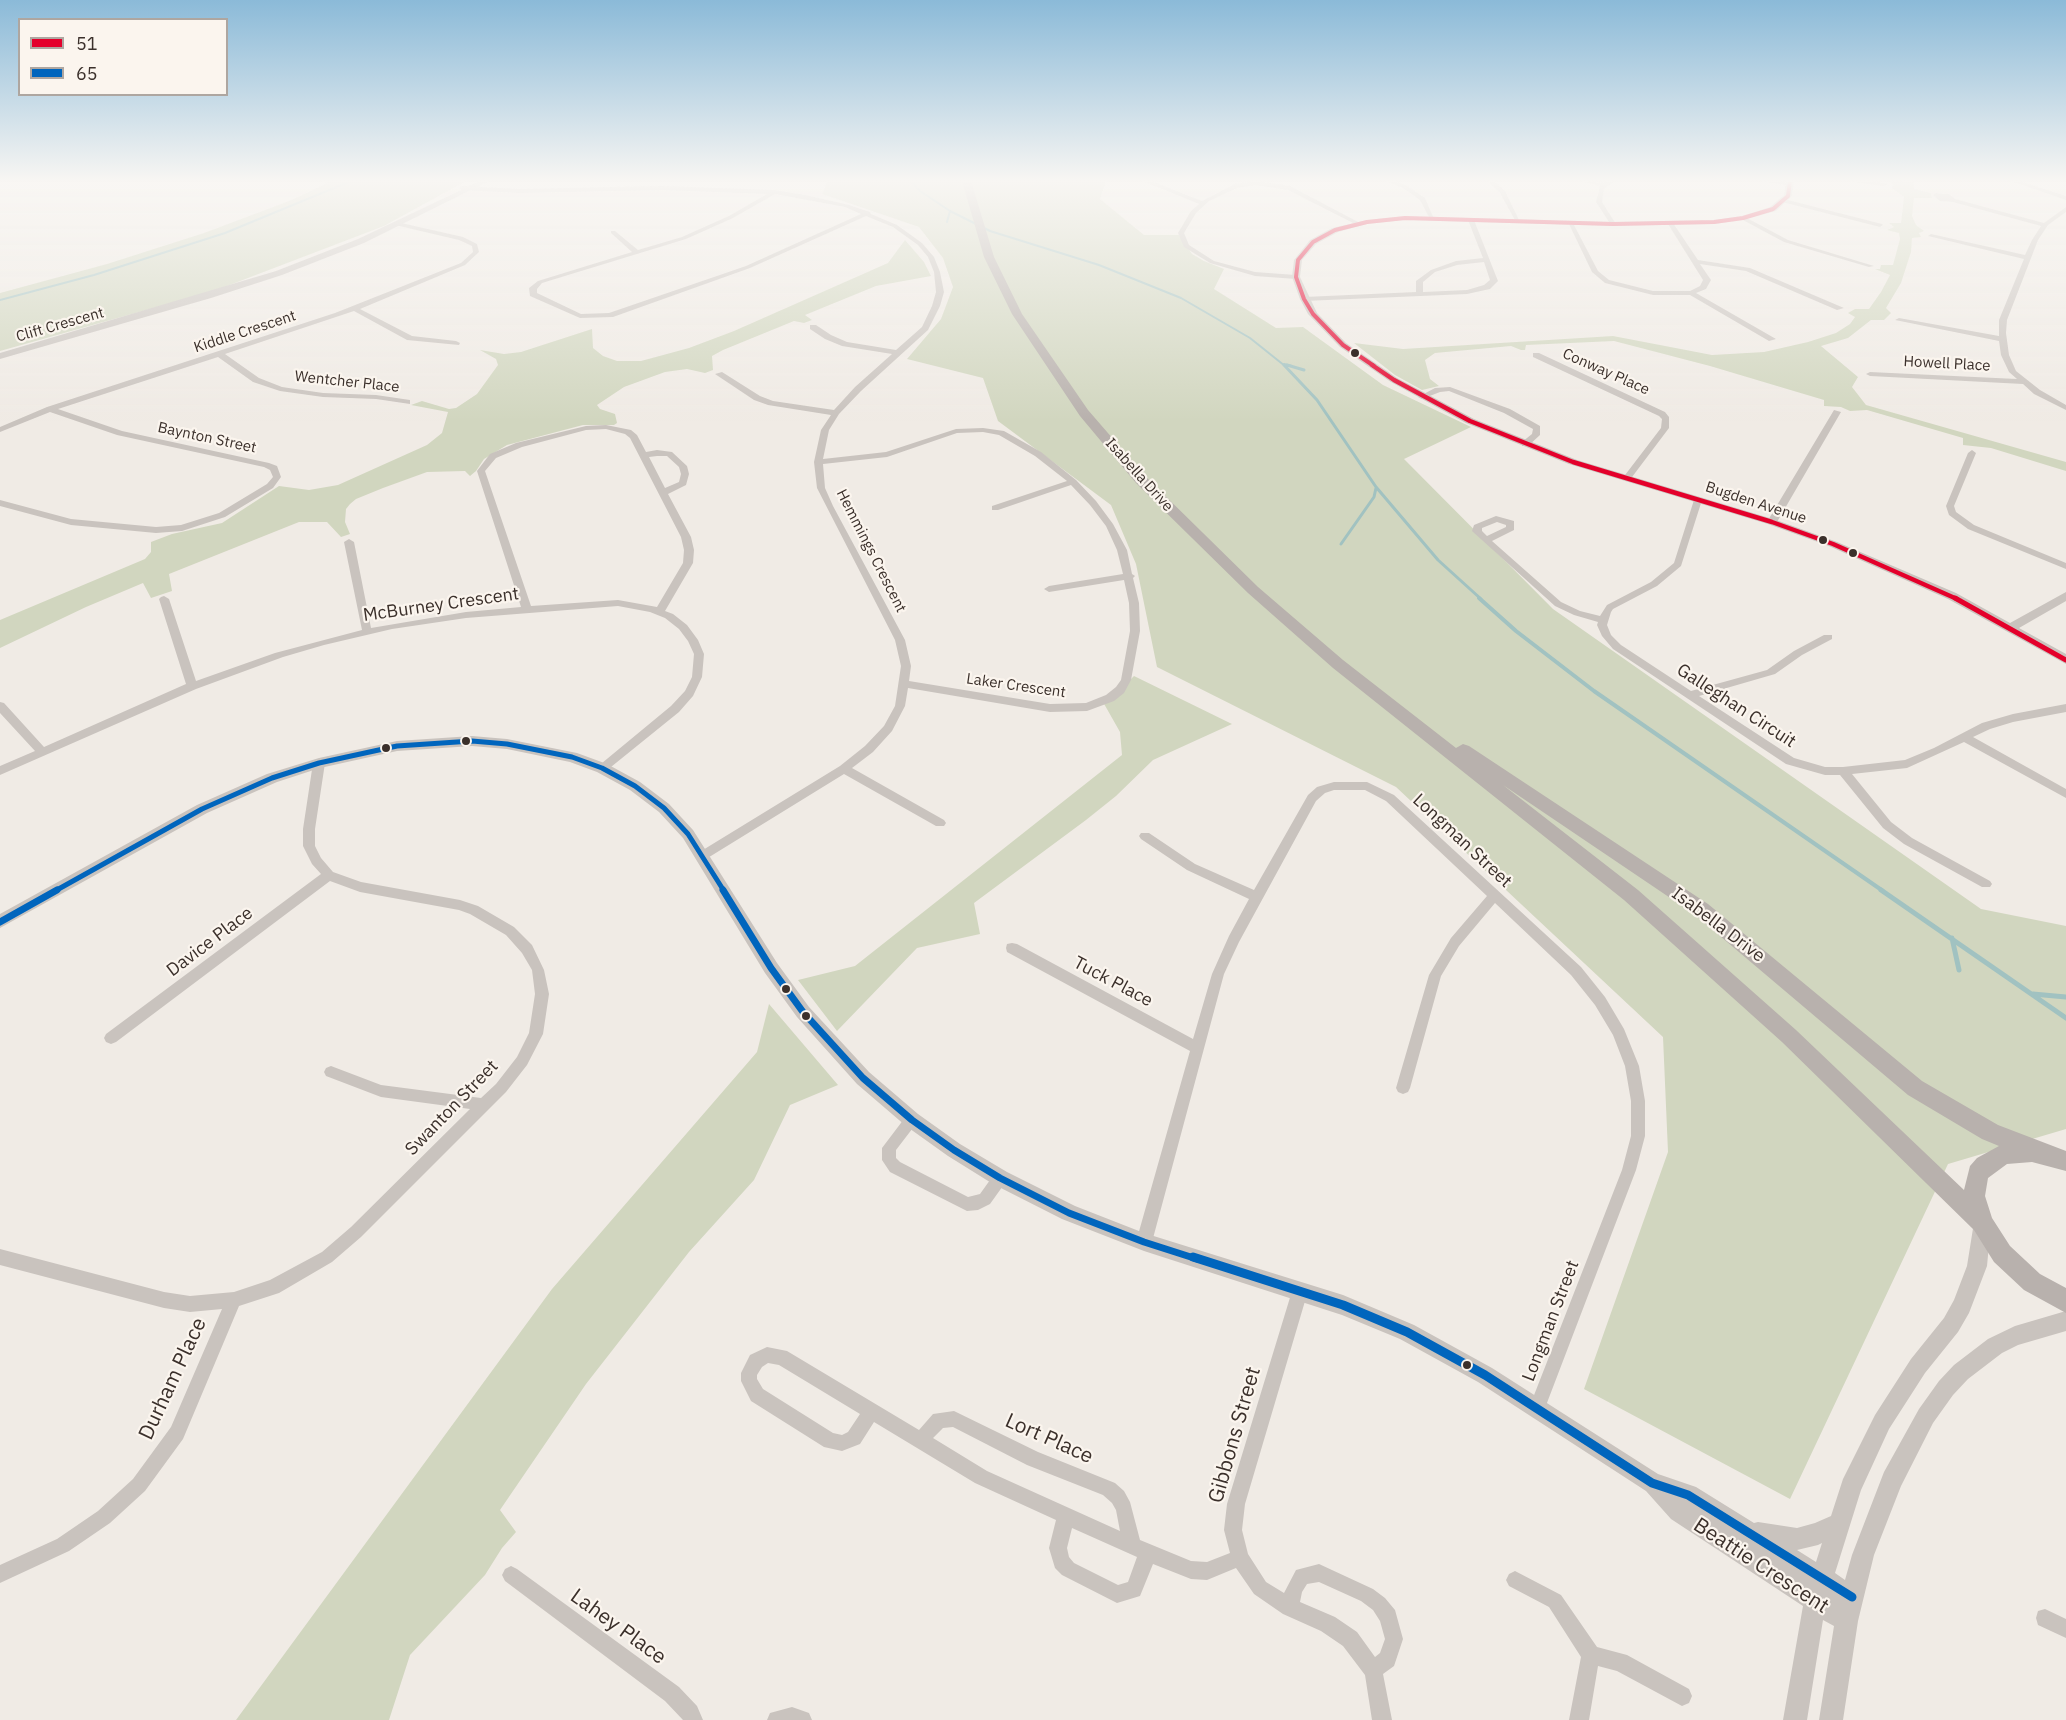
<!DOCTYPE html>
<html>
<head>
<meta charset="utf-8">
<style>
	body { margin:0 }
	#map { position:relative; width:2066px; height:1720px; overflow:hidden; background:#f0ebe5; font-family:"IBM Plex Sans",sans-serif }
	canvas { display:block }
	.legend { position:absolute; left:18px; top:18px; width:210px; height:78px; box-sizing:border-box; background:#fbf5ee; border:2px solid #aea6a0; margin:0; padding:8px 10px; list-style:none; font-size:18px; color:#3b302b }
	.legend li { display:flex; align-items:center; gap:12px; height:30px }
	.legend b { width:30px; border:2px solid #aea6a0 }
</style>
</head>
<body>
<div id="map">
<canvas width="2066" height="1720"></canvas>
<ul class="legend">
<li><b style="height:8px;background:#e4002b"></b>51</li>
<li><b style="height:8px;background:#0065bd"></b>65</li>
</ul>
</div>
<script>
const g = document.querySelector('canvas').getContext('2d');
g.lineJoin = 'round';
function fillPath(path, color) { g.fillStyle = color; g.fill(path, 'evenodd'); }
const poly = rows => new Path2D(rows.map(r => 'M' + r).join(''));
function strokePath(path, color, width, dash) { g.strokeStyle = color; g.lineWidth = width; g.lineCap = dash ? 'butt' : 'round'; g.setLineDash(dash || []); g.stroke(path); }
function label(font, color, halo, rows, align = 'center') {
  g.font = font + ' "IBM Plex Sans",sans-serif'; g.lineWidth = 4.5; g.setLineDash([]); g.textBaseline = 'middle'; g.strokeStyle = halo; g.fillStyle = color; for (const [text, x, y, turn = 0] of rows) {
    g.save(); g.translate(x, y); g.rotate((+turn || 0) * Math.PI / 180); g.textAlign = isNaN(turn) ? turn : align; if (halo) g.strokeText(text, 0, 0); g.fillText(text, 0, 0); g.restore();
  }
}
fillPath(poly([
	[321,181,466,181,384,226,214,291,0,351,0,293,107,264,204,233,289,201,328,183],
	[828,181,1106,181,1100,199,1144,235,1179,235,1192,254,1204,261,1224,269,1214,289,1276,328,1303,327,1383,385,1471,427,1404,459,1553,609,1981,909,2066,926,2066,1129,1948,1164,1790,1499,1584,1389,1668,1152,1663,1037,1396,787,1157,667,1136,564,1111,505,998,421,983,378,907,359,941,319,953,287,943,258,919,227,822,194],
	[1913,181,1914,189,1931,193,1932,198,1914,198,1912,216,1916,225,1924,231,1919,233,1921,237,1912,238,1911,252,1901,283,1886,308,1891,313,1884,320,1871,320,1848,338,1821,346,1858,377,1852,387,1866,405,2066,462,2066,471,1991,448,1963,445,1963,438,1867,410,1850,411,1841,407,1824,406,1824,400,1710,366,1614,341,1526,345,1525,350,1521,350,1511,346,1435,353,1425,360,1430,379,1439,386,1422,390,1395,375,1354,343,1403,349,1613,336,1712,355,1764,352,1808,342,1836,333,1850,324,1855,317,1848,313,1855,309,1869,309,1881,292,1890,275,1875,269,1880,269,1881,265,1893,265,1900,239,1899,233,1887,230,1894,227,1889,223,1901,223,1904,197,1892,188,1894,185,1891,182],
	[905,240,924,262,931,276,876,286,805,315,812,320,804,323,794,321,723,350,712,356,713,370,705,373,687,369,665,372,624,387,597,405,600,409,615,414,617,423,614,425,583,425,507,445,484,459,476,471,470,476,465,471,427,472,383,488,356,499,350,504,346,509,345,522,350,534,341,537,327,522,299,522,169,574,172,591,151,598,143,583,86,607,0,648,0,620,145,559,151,552,151,542,172,534,222,523,279,486,309,490,338,485,427,445,442,433,448,412,411,405,422,401,449,409,456,408,477,394,498,365,496,359,480,350,504,354,521,352,592,329,593,348,603,356,617,361,641,361,689,348,734,331,888,263],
	[1134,676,1232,724,1153,760,1116,796,1086,820,974,903,980,934,917,948,837,1031,798,980,855,966,1122,755,1120,732,1103,702,1117,693],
	[769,1004,838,1085,790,1105,754,1180,689,1252,586,1384,500,1510,516,1532,502,1548,485,1575,410,1655,389,1720,236,1720,552,1289,757,1052]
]), '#d1d6bf');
strokePath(poly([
	[911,181,920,191,950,211,990,231,1099,265,1181,298,1250,338,1285,366],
	[947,222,950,211],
	[0,300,94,275,225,233,351,181],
	[1284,364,1292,366]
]), '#a1c2c1', 2);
strokePath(poly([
	[1284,365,1317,400,1376,487,1438,560,1481,599],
	[1287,365,1304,370],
	[1341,544,1374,497,1376,488]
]), '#a1c2c1', 3);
strokePath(poly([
	[1479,598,1516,631,1594,691,1883,891]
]), '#a1c2c1', 4);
strokePath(poly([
	[1881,890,2066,1018],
	[1952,938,1959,970],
	[2033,994,2066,997]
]), '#a1c2c1', 5);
fillPath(poly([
	[1143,181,1151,181,1202,201,1235,184,1256,181,1290,186,1362,224,1357,225,1288,190,1256,185,1237,188,1209,201,1196,213,1184,233,1189,245,1214,261,1255,272,1296,275,1300,277,1296,279,1255,276,1210,263,1184,247,1178,233,1191,211,1199,204,1143,181],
	[1387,181,1394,181,1407,186,1425,198,1434,219,1430,219,1420,200,1403,188,1387,181],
	[1488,181,1494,181,1505,191,1520,222,1516,222,1500,193,1488,181],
	[1581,181,1604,183,1608,181,1614,181,1604,189,1602,202,1616,224,1615,225,1611,225,1596,202,1600,186,1581,181],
	[1763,181,1778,181,1794,184,1791,186,1763,181],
	[1850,181,1868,181,1887,184,1884,186,1850,181],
	[2011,181,2019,181,2066,196,2066,200,2011,181],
	[662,186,774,190,806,195,849,205,870,212,871,214,897,225,922,243,934,257,940,272,944,292,940,306,928,330,861,391,839,414,829,430,823,459,886,452,956,429,983,428,1004,431,1041,452,1076,480,1096,501,1113,524,1127,550,1132,574,1135,576,1133,578,1139,603,1140,631,1131,680,1124,693,1114,701,1087,711,1050,712,908,688,905,706,892,731,873,752,852,768,944,820,946,823,944,826,936,826,844,774,706,859,702,861,698,859,696,856,698,853,840,766,865,746,884,726,895,706,901,666,895,640,817,488,814,462,821,430,831,415,768,405,754,400,715,374,722,372,760,396,773,401,834,410,855,387,892,354,842,346,825,339,810,329,810,325,816,325,831,335,847,342,896,350,922,327,932,306,936,292,934,272,928,257,918,245,893,227,866,216,750,268,613,317,580,318,530,296,529,288,538,281,632,252,611,233,611,231,615,231,638,250,682,237,729,216,767,194,662,190,518,193,462,190,459,188,462,186,518,189,662,186],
	[775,194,845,207,861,214,746,266,609,313,581,314,537,293,537,289,542,283,686,239,733,218,775,194],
	[983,432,999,435,1035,456,1067,481,992,506,992,510,998,510,1071,485,1090,505,1106,526,1117,550,1123,574,1049,586,1044,589,1049,592,1124,580,1129,603,1130,631,1121,680,1116,687,1106,695,1086,703,1050,704,909,681,911,666,905,640,833,506,825,488,823,464,887,457,957,433,983,432],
	[1936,193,1949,194,1955,199,2044,223,2066,207,2066,212,2048,225,2038,240,2007,320,2006,333,2009,355,2016,371,2040,390,2066,405,2066,410,2034,394,2023,384,1870,376,1866,374,1870,372,2017,379,2009,372,2001,355,1999,341,1895,320,1899,318,1999,336,1999,320,2024,259,1928,236,1931,234,2025,255,2032,240,2041,226,1953,202,1940,201,1933,195,1936,193],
	[1784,199,1882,224,1883,225,1880,227,1782,202,1782,200,1784,199],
	[1741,217,1745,217,1788,240,1874,266,1869,267,1784,242,1741,219,1741,217],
	[1471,218,1474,220,1496,276,1498,281,1490,289,1467,294,1304,301,1300,299,1304,297,1416,292,1416,281,1431,270,1456,261,1483,258,1468,220,1471,218],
	[1484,262,1490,280,1484,285,1467,290,1423,292,1423,282,1435,272,1457,265,1484,262],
	[397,222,463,237,477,244,479,252,465,265,360,309,412,336,456,341,460,343,459,345,407,340,354,311,225,354,259,378,282,387,323,393,376,395,410,400,410,404,376,399,323,397,280,391,253,382,218,357,58,409,122,431,269,463,277,466,281,477,273,488,225,517,182,531,156,533,71,525,0,506,0,500,71,519,156,527,181,525,219,513,267,484,273,477,270,470,264,467,117,435,50,412,0,432,0,427,47,407,335,313,461,263,473,252,472,246,459,240,395,225,395,223,397,222],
	[1568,222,1573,223,1598,271,1609,280,1653,291,1690,291,1700,286,1703,280,1668,224,1671,222,1673,223,1698,260,1750,268,1844,308,1837,310,1746,271,1700,264,1711,280,1706,289,1696,293,1776,339,1769,341,1690,295,1653,295,1605,283,1592,272,1568,222],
	[1533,353,1539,353,1665,412,1669,417,1669,428,1629,481,1622,479,1661,428,1662,419,1659,416,1533,357,1533,353],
	[1450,387,1510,409,1540,426,1540,435,1528,446,1522,446,1522,442,1532,434,1533,429,1504,413,1449,391,1440,392,1422,399,1418,397,1435,388,1450,387],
	[1834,410,1841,412,1777,522,1775,524,1769,524,1767,522,1834,410],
	[606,425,631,430,637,435,646,452,657,450,672,452,687,466,689,474,686,485,668,494,691,537,694,550,693,563,665,611,673,614,687,625,698,640,704,654,702,677,693,696,679,712,606,771,598,771,596,768,671,706,685,691,692,677,694,654,688,641,679,629,665,618,650,612,618,606,466,618,392,629,324,645,283,657,196,689,0,775,0,766,35,751,0,713,0,702,4,703,44,747,186,684,159,599,161,597,164,596,169,599,196,681,275,653,362,630,344,542,349,539,354,542,371,628,466,612,521,607,477,471,490,454,516,443,586,426,606,425],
	[606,429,625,434,630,438,681,537,684,550,683,563,657,607,618,600,531,606,485,471,496,458,522,447,586,430,606,429],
	[657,456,667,456,679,467,681,474,679,482,665,488,649,457,657,456],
	[1972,450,1976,453,1954,506,1956,512,1974,525,2066,563,2066,569,1968,529,1949,515,1946,506,1968,453,1972,450],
	[1698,497,1702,500,1681,566,1657,586,1613,609,1611,612,1607,625,1611,635,1621,645,1691,691,1767,670,1794,651,1824,635,1832,635,1832,639,1802,655,1775,674,1699,696,1794,758,1825,767,1843,767,1905,760,1934,748,1982,723,2013,714,2066,704,2066,712,2013,722,1990,729,1973,737,2066,789,2066,798,1964,742,1907,768,1852,774,1891,822,1912,838,1990,881,1992,884,1990,887,1982,887,1904,844,1883,828,1840,775,1825,775,1786,764,1613,649,1602,636,1597,625,1598,622,1574,615,1555,606,1472,531,1474,525,1496,516,1514,521,1514,530,1492,541,1561,602,1580,611,1600,616,1607,605,1651,582,1674,563,1694,500,1698,497],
	[1497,522,1506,525,1506,527,1487,536,1482,531,1482,528,1497,522],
	[319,759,325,763,315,829,315,846,321,858,333,872,361,882,460,900,478,906,514,927,532,945,544,970,549,994,543,1034,527,1065,506,1092,361,1237,332,1262,279,1293,239,1306,183,1439,145,1491,110,1523,69,1551,0,1583,0,1565,57,1539,98,1511,133,1479,171,1427,222,1309,190,1312,164,1308,0,1265,0,1249,164,1292,190,1296,234,1292,270,1280,322,1252,351,1227,470,1109,381,1097,326,1076,324,1072,326,1068,331,1066,381,1085,481,1098,496,1084,517,1057,529,1033,535,994,532,970,522,953,506,935,470,914,459,910,360,892,330,881,116,1042,111,1044,106,1042,104,1038,106,1034,321,874,312,864,303,846,303,829,313,763,319,759],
	[1334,782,1367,782,1394,795,1581,967,1605,997,1624,1029,1639,1066,1645,1101,1645,1136,1636,1170,1545,1408,1543,1414,1537,1416,1531,1414,1529,1408,1622,1170,1631,1136,1631,1101,1625,1066,1613,1035,1595,1005,1571,975,1495,903,1459,946,1441,976,1410,1088,1408,1092,1403,1094,1398,1092,1396,1088,1429,975,1451,938,1487,896,1386,801,1365,790,1334,790,1325,793,1316,801,1239,942,1224,974,1152,1242,1149,1247,1144,1250,1139,1247,1136,1242,1190,1051,1007,952,1006,948,1007,944,1012,943,1017,944,1193,1039,1212,974,1229,936,1249,899,1187,870,1141,839,1139,836,1141,833,1149,833,1195,864,1254,890,1308,795,1317,787,1334,782],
	[912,1113,917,1115,919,1120,896,1150,896,1158,900,1162,968,1197,980,1194,995,1173,1000,1171,1005,1173,1007,1178,1005,1183,990,1204,978,1210,967,1211,890,1172,882,1160,882,1148,907,1115,912,1113],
	[1300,1283,1306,1285,1308,1291,1245,1504,1242,1530,1248,1554,1266,1582,1284,1593,1296,1570,1319,1564,1373,1589,1385,1598,1395,1610,1403,1639,1394,1666,1383,1674,1392,1720,1372,1720,1365,1675,1343,1646,1321,1631,1283,1614,1254,1594,1236,1568,1207,1580,1191,1579,1153,1564,1140,1596,1117,1603,1062,1575,1055,1568,1049,1548,1056,1520,975,1483,874,1422,860,1444,842,1451,824,1447,751,1401,741,1381,741,1373,750,1355,767,1347,787,1351,919,1430,933,1414,954,1411,1038,1452,1115,1483,1124,1491,1130,1502,1140,1540,1191,1561,1207,1562,1230,1553,1224,1530,1227,1504,1292,1291,1294,1285,1300,1283],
	[768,1363,779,1365,860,1414,848,1432,842,1435,833,1433,763,1389,757,1379,757,1375,762,1367,768,1363],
	[953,1427,1027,1465,1103,1495,1112,1503,1116,1510,1120,1531,987,1471,933,1438,943,1428,953,1427],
	[1072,1528,1137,1557,1128,1582,1118,1585,1074,1563,1069,1557,1067,1548,1072,1528],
	[1319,1582,1361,1601,1373,1610,1380,1621,1385,1639,1380,1653,1375,1657,1357,1632,1335,1617,1300,1602,1302,1592,1307,1584,1319,1582],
	[511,1566,517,1569,679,1687,697,1706,703,1720,683,1720,665,1701,505,1581,502,1575,505,1569,511,1566],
	[1515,1571,1561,1595,1597,1647,1627,1655,1689,1689,1692,1696,1689,1703,1682,1706,1617,1671,1598,1666,1589,1720,1569,1720,1581,1657,1549,1607,1509,1586,1506,1580,1509,1574,1515,1571],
	[2045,1609,2066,1619,2066,1638,2038,1625,2036,1618,2038,1611,2045,1609],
	[792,1707,809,1713,812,1720,767,1720,770,1713,792,1707]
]), '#c9c3be');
fillPath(poly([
	[480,181,489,181,364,243,282,275,211,298,0,359,0,353,276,271,358,239,480,181],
	[1786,181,1794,181,1792,196,1776,211,1743,220,1714,224,1613,226,1405,220,1367,224,1338,232,1316,244,1302,260,1300,277,1317,313,1346,343,1397,378,1474,419,1577,460,1776,520,1837,542,1956,593,2010,623,2066,592,2066,601,2019,628,2066,654,2066,664,1948,599,1829,546,1768,524,1569,464,1466,423,1391,382,1340,347,1308,314,1300,299,1292,277,1294,260,1310,240,1332,228,1367,220,1405,216,1613,222,1714,220,1742,216,1770,207,1784,195,1786,181],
	[472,736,507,739,577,753,607,764,640,782,669,804,693,830,777,963,809,1007,869,1072,918,1114,960,1144,1007,1172,1075,1206,1144,1233,1343,1295,1414,1325,1492,1368,1658,1474,1696,1487,1754,1523,1758,1522,1797,1528,1815,1523,1831,1516,1843,1479,1875,1415,1911,1359,1944,1318,1954,1300,1967,1266,1975,1216,1982,1214,1989,1216,1991,1223,1987,1266,1969,1313,1958,1332,1925,1373,1889,1429,1861,1490,1835,1573,1845,1580,1852,1555,1884,1472,1919,1409,1939,1381,1954,1365,1988,1339,2015,1326,2066,1311,2066,1331,2018,1345,2002,1353,1968,1379,1953,1395,1933,1423,1901,1486,1874,1555,1858,1621,1843,1720,1819,1720,1834,1626,1823,1620,1807,1720,1783,1720,1803,1606,1671,1519,1646,1491,1478,1382,1400,1339,1342,1315,1144,1251,1062,1219,993,1184,948,1156,906,1126,857,1084,797,1017,765,973,683,838,659,812,630,790,597,772,570,762,507,749,472,746,397,751,320,768,277,782,207,813,0,928,0,914,197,805,267,774,319,758,397,741,472,736],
	[1822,1543,1816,1562,1797,1550,1818,1545,1822,1543]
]), '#c9c3be');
fillPath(poly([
	[962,181,971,181,994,257,1022,314,1088,410,1146,477,1258,587,1343,660,1456,748,1463,744,1469,746,1708,904,1922,1081,1998,1125,2066,1151,2066,1171,2032,1162,2007,1164,1988,1178,1985,1196,1992,1218,2010,1246,2040,1274,2066,1288,2066,1313,2024,1290,1994,1262,1974,1230,1782,1042,1624,900,1333,668,1248,593,1136,483,1080,416,1012,314,984,257,962,181],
	[1503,785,1694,914,1908,1095,1982,1139,1999,1146,1977,1158,1970,1166,1964,1190,1796,1030,1638,890,1503,785]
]), '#b8b1ad');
strokePath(poly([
	[1374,366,1343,345,1313,314,1304,299,1296,277,1298,260,1313,242,1335,230,1367,222,1405,218,1613,224,1714,222,1743,218,1773,209,1788,196,1790,181]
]), '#e4002b', 4);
strokePath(poly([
	[1372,365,1394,380,1470,421,1573,462,1772,522,1833,544,1957,599]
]), '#e4002b', 4.5);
strokePath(poly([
	[1955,598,2066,660]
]), '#e4002b', 5);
strokePath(poly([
	[55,891,202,809,272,778,319,763,397,746,472,741,507,744,572,757,602,768,635,786,664,808,688,834,724,891]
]), '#0065bd', 5);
strokePath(poly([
	[723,890,771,968,803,1012,863,1078,912,1120,954,1150,1000,1178,1069,1213,1144,1242,1197,1259],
	[0,922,57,890]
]), '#0065bd', 7);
strokePath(poly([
	[1193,1257,1343,1305,1407,1332,1485,1375,1652,1483,1688,1495,1852,1597]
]), '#0065bd', 9);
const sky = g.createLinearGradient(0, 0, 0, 421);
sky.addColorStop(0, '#8bbad8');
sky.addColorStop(0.43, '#f8f6f3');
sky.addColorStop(1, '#f8f6f300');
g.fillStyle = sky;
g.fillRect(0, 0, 2066, 421);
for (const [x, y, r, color] of [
	[1355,353,5,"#3b302b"],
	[1823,540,5,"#3b302b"],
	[1853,553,5,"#3b302b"],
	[466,741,5,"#3b302b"],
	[386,748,5,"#3b302b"],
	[786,989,5,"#3b302b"],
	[806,1016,5,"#3b302b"],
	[1467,1365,5,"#3b302b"]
]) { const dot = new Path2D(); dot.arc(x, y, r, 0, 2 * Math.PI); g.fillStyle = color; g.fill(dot); strokePath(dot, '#fbf5ee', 2); }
label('15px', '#3b302b', '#fbf5ee', [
	["Clift Crescent",60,325,-16],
	["Kiddle Crescent",245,332,-18],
	["Howell Place",1947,364,3],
	["Conway Place",1606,372,24],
	["Wentcher Place",347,382,6],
	["Baynton Street",207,438,12],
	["Isabella Drive",1139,475,48],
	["Bugden Avenue",1756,503,18],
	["Hemmings Crescent",871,551,63],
	["Laker Crescent",1016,686,8]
]);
label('18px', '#3b302b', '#fbf5ee', [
	["McBurney Crescent",441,605,-8],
	["Galleghan Circuit",1736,706,33],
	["Longman Street",1462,841,43],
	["Isabella Drive",1718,925,37],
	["Davice Place",210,942,-37],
	["Tuck Place",1113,982,28],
	["Swanton Street",452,1108,-46],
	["Longman Street",1551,1321,-69]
]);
label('21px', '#3b302b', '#fbf5ee', [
	["Durham Place",173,1379,-65],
	["Gibbons Street",1235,1435,-74],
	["Lort Place",1049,1439,24],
	["Beattie Crescent",1761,1566,33],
	["Lahey Place",618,1627,36]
]);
</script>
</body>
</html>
